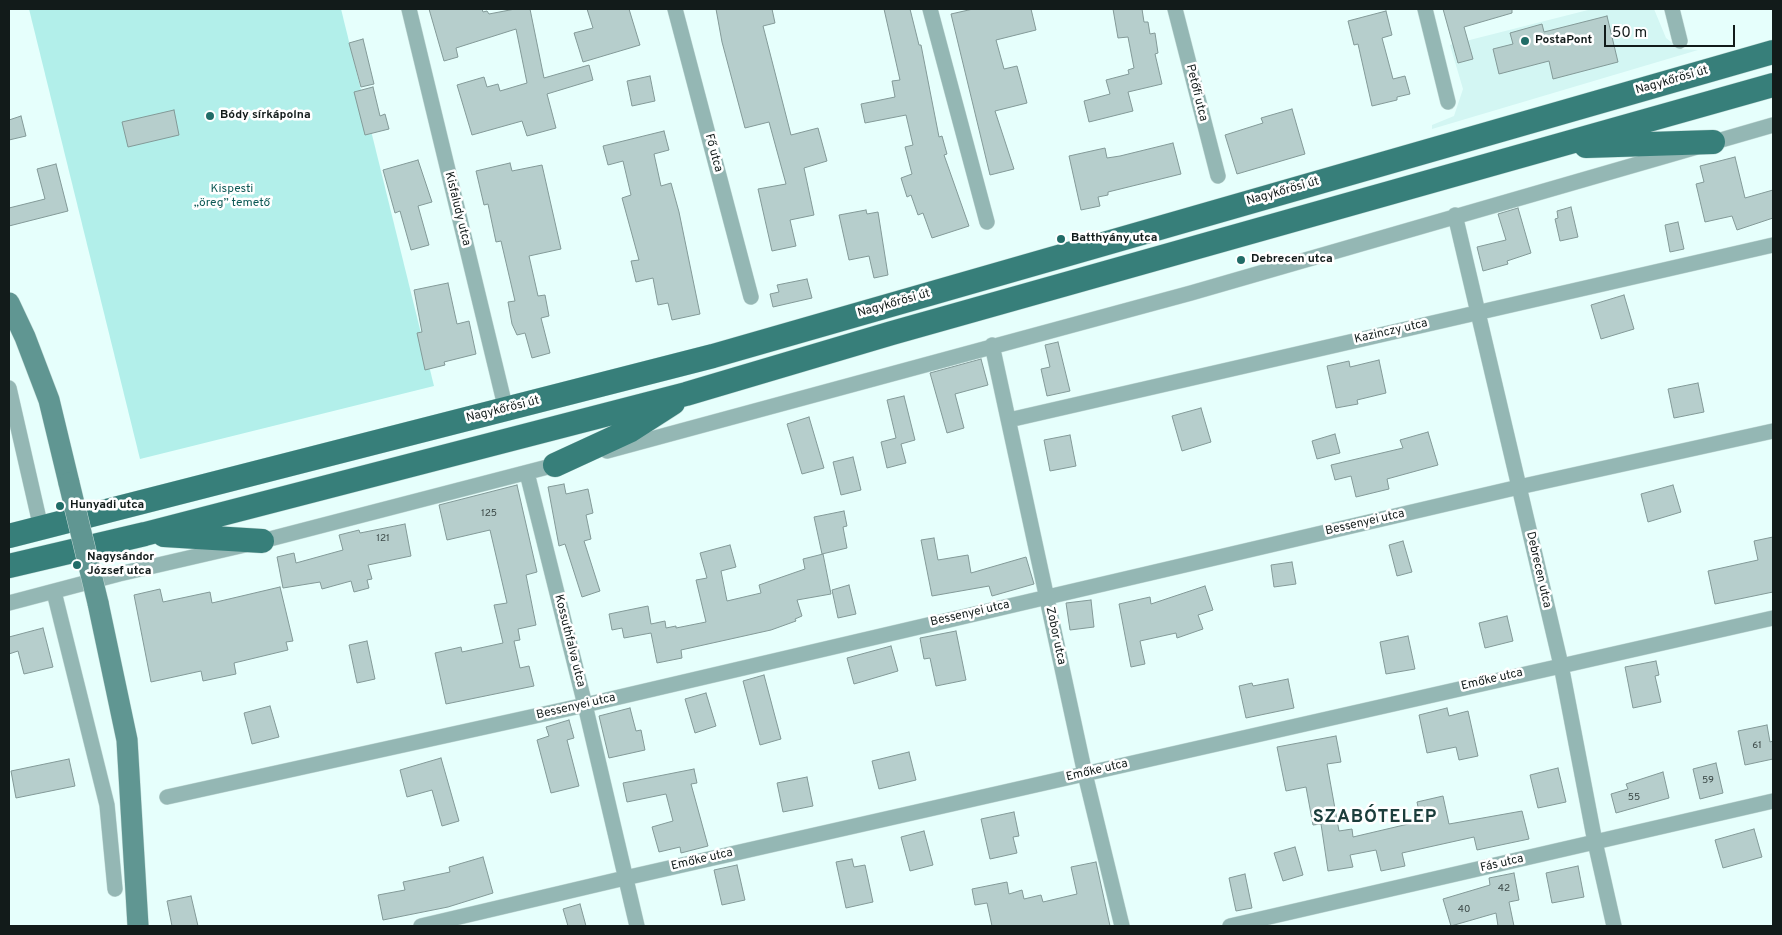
<!DOCTYPE html>
<html>
<head>
<meta charset="utf-8">
<style>
	body { margin:0 }
	#map { position:relative; width:1782px; height:935px; overflow:hidden; background:#e6fffc; font-family:Overpass,sans-serif }
	canvas { display:block }
	.frame { position:absolute; inset:0; border:10px solid #121b1a; pointer-events:none }
	.scale { position:absolute; left:1604px; top:25px; width:131px; height:22px; box-sizing:border-box; border:2px solid #121b1a; border-top:0; padding-left:6px; font-size:15px; line-height:18px; white-space:nowrap; color:#121b1a; -webkit-text-stroke:4px #fff; paint-order:stroke }
</style>
</head>
<body>
<div id="map">
<canvas width="1782" height="935"></canvas>
<div class="frame"></div>
<div class="scale">50 m</div>
</div>
<script>
const g = document.querySelector('canvas').getContext('2d');
g.lineJoin = 'round';
function fillPath(path, color) { g.fillStyle = color; g.fill(path, 'evenodd'); }
const poly = rows => new Path2D(rows.map(r => 'M' + r).join(''));
function strokePath(path, color, width, dash) { g.strokeStyle = color; g.lineWidth = width; g.lineCap = dash ? 'butt' : 'round'; g.setLineDash(dash || []); g.stroke(path); }
function label(font, color, halo, rows, align = 'center') {
  g.font = font + ' Overpass,sans-serif'; g.lineWidth = 5; g.setLineDash([]); g.textBaseline = 'middle'; g.strokeStyle = halo; g.fillStyle = color; for (const [text, x, y, turn = 0] of rows) {
    g.save(); g.translate(x, y); g.rotate((+turn || 0) * Math.PI / 180); g.textAlign = isNaN(turn) ? turn : align; if (halo) g.strokeText(text, 0, 0); g.fillText(text, 0, 0); g.restore();
  }
}
fillPath(poly([
	[1592,9,1654,9,1666,38,1680,49,1698,50,1432,129,1432,125,1454,116,1463,89,1450,45]
]), '#d3f6f3');
fillPath(poly([
	[29,9,341,9,434,386,140,459]
]), '#b2efea');
const building = poly([
	[429,9,482,9,483,12,487,11,489,14,515,9,530,9,544,78,589,65,593,80,547,94,556,128,527,136,522,121,472,135,457,85,484,77,487,87,498,84,500,91,527,83,516,29,456,48,458,57,444,61,429,9],
	[587,9,629,9,640,45,583,62,574,33,593,28,587,9],
	[716,9,772,9,775,23,763,26,791,135,818,128,827,161,804,168,814,215,790,220,796,246,772,251,758,189,786,184,769,122,745,128,722,42,716,9],
	[884,9,910,9,919,45,921,45,939,137,942,136,947,154,944,155,969,226,932,238,923,213,918,215,911,195,907,197,901,178,912,174,905,147,913,145,906,115,865,123,861,104,895,97,892,81,900,80,884,9],
	[973,9,1031,9,1036,30,996,40,1004,69,1017,66,1027,103,995,111,1014,169,990,175,951,14,973,9],
	[1113,9,1142,9,1144,22,1148,22,1150,34,1155,33,1158,53,1155,54,1162,84,1128,92,1133,111,1089,122,1084,101,1110,94,1106,80,1129,74,1128,70,1134,68,1128,37,1118,38,1113,9],
	[1443,9,1512,9,1512,13,1464,27,1473,59,1458,63,1443,9],
	[1386,11,1392,35,1382,38,1393,79,1405,76,1410,94,1397,97,1397,100,1372,106,1358,44,1354,45,1348,21,1386,11],
	[1607,16,1618,62,1553,79,1549,61,1499,74,1493,49,1513,44,1510,33,1542,24,1544,32,1607,16],
	[363,39,374,84,361,87,349,43,363,39],
	[650,76,655,101,632,106,627,81,650,76],
	[373,87,380,116,385,114,389,129,365,135,354,92,373,87],
	[1292,109,1305,154,1237,174,1225,135,1263,123,1261,118,1292,109],
	[174,110,179,135,128,147,122,122,174,110],
	[21,116,26,136,9,140,9,120,21,116],
	[664,131,669,150,654,154,661,186,671,183,679,212,700,314,672,320,668,303,658,305,653,278,636,282,631,261,639,260,622,198,631,195,623,161,608,165,603,146,664,131],
	[1173,143,1181,174,1108,192,1108,195,1098,197,1100,206,1081,210,1069,156,1105,148,1107,158,1120,156,1173,143],
	[1735,157,1745,198,1773,190,1773,218,1737,230,1732,216,1705,222,1696,184,1704,182,1700,166,1735,157],
	[418,160,432,202,418,206,429,245,411,250,400,211,395,213,383,170,418,160],
	[510,163,512,171,542,165,561,249,529,256,538,296,545,295,549,316,541,318,550,353,532,358,525,333,517,335,512,324,508,302,515,301,501,241,496,242,488,204,484,205,476,171,510,163],
	[56,164,68,211,9,226,9,208,45,199,37,169,56,164],
	[1571,207,1578,237,1560,241,1555,219,1558,218,1557,211,1571,207],
	[1518,208,1531,253,1507,261,1508,264,1483,271,1477,247,1506,240,1498,214,1518,208],
	[866,210,867,214,878,212,888,275,874,278,869,256,849,260,839,215,866,210],
	[1678,222,1684,249,1670,252,1665,225,1678,222],
	[807,279,812,298,773,307,770,294,779,292,777,285,807,279],
	[448,283,457,324,469,321,476,354,444,362,445,365,425,370,417,333,422,332,414,290,448,283],
	[1624,295,1634,329,1601,339,1591,305,1624,295],
	[1058,342,1070,391,1047,396,1041,369,1050,367,1045,345,1058,342],
	[981,359,988,385,955,394,964,428,947,433,930,373,981,359],
	[1379,360,1386,393,1357,400,1358,404,1336,408,1327,366,1349,361,1350,367,1379,360],
	[1698,383,1704,412,1674,418,1668,389,1698,383],
	[904,396,915,440,901,444,906,463,887,468,881,442,896,438,887,400,904,396],
	[1201,408,1211,442,1182,451,1172,416,1201,408],
	[809,417,824,468,802,474,787,424,809,417],
	[1428,432,1438,465,1387,479,1389,489,1356,497,1351,476,1335,480,1331,465,1403,448,1400,440,1428,432],
	[1335,434,1340,453,1317,459,1312,441,1335,434],
	[1070,435,1076,466,1050,471,1044,440,1070,435],
	[853,457,861,490,841,495,833,462,853,457],
	[564,484,566,494,588,489,593,513,586,515,591,539,584,541,600,591,582,597,565,544,559,546,548,487,564,484],
	[517,485,537,572,526,575,536,625,518,629,520,640,514,641,520,668,529,666,534,686,446,704,435,653,461,647,462,652,503,643,494,605,507,603,490,530,447,540,439,505,517,485],
	[1673,485,1681,512,1648,522,1641,494,1673,485],
	[844,511,847,526,843,527,847,548,822,554,814,517,844,511],
	[405,524,411,556,368,565,372,579,367,580,369,588,354,592,351,581,322,589,320,582,283,588,277,557,294,553,296,563,343,550,339,535,359,530,360,533,405,524],
	[1773,537,1773,592,1715,604,1708,571,1758,560,1754,541,1773,537],
	[934,538,938,560,968,555,971,573,1026,557,1034,584,992,596,989,586,932,596,921,540,934,538],
	[1403,541,1412,572,1397,576,1389,545,1403,541],
	[730,545,736,567,721,571,727,601,761,593,759,585,805,569,803,559,823,554,831,594,797,600,802,616,795,619,796,621,771,630,681,650,682,658,657,663,651,633,624,638,622,628,612,630,609,614,648,606,651,624,665,621,666,628,676,626,676,628,706,622,696,580,707,578,700,553,730,545],
	[1292,562,1296,584,1274,587,1271,565,1292,562],
	[849,585,856,614,838,618,832,590,849,585],
	[1205,586,1213,610,1198,615,1203,629,1177,638,1176,633,1140,641,1145,664,1131,667,1119,604,1150,597,1151,604,1205,586],
	[280,587,293,641,286,642,288,650,234,663,236,674,203,681,201,671,151,682,134,595,160,589,163,602,210,592,212,603,280,587],
	[1091,600,1094,627,1070,630,1066,603,1091,600],
	[1507,616,1513,641,1485,648,1479,623,1507,616],
	[43,628,53,667,24,674,18,651,9,654,9,637,43,628],
	[956,631,966,680,936,686,930,658,924,659,920,638,956,631],
	[1408,636,1415,669,1386,674,1380,642,1408,636],
	[367,641,375,679,357,683,349,645,367,641],
	[891,646,898,671,854,684,847,658,891,646],
	[1656,661,1659,675,1655,676,1661,702,1633,708,1625,667,1656,661],
	[764,675,781,739,760,745,743,681,764,675],
	[1288,679,1294,708,1246,718,1239,686,1252,683,1253,686,1288,679],
	[706,693,716,726,695,733,685,699,706,693],
	[270,706,279,737,252,744,244,713,270,706],
	[630,708,636,731,641,730,645,750,609,758,599,716,630,708],
	[1447,708,1449,716,1468,711,1478,756,1459,760,1456,747,1427,753,1419,715,1447,708],
	[569,720,574,738,567,740,579,786,551,793,537,740,549,736,546,727,569,720],
	[1767,725,1770,742,1773,741,1773,759,1745,765,1738,731,1767,725],
	[1336,736,1341,762,1327,764,1339,831,1352,829,1353,837,1421,821,1417,802,1443,796,1449,824,1522,811,1529,839,1477,850,1474,837,1402,853,1405,866,1381,871,1376,850,1350,855,1353,867,1328,871,1321,824,1313,825,1306,787,1286,791,1277,747,1336,736],
	[909,752,916,780,879,789,872,761,909,752],
	[441,758,459,821,442,826,432,790,407,797,400,770,441,758],
	[69,759,75,786,16,798,11,771,69,759],
	[1716,763,1723,793,1700,799,1693,769,1716,763],
	[1558,768,1566,802,1538,808,1530,775,1558,768],
	[694,769,697,783,691,784,708,846,681,853,680,847,659,852,652,827,673,821,666,794,627,802,623,783,694,769],
	[1663,772,1669,798,1616,813,1611,794,1628,789,1626,784,1663,772],
	[807,777,813,806,783,812,777,783,807,777],
	[1014,812,1019,836,1013,837,1017,853,990,859,981,819,1014,812],
	[1754,829,1762,857,1723,868,1715,840,1754,829],
	[924,831,933,865,910,871,901,837,924,831],
	[1295,847,1303,875,1283,881,1274,853,1295,847],
	[483,857,493,893,448,907,383,920,378,895,405,890,403,882,450,872,449,867,483,857],
	[852,859,854,867,865,865,873,902,846,908,836,862,852,859],
	[1096,862,1110,926,992,926,987,903,975,905,972,889,1007,882,1009,894,1022,890,1024,899,1041,895,1043,902,1077,894,1071,867,1096,862],
	[737,865,745,900,722,905,714,870,737,865],
	[1578,866,1584,897,1552,903,1546,873,1578,866],
	[1514,873,1519,900,1509,902,1514,926,1498,926,1496,913,1451,926,1443,899,1490,885,1489,878,1514,873],
	[1245,874,1252,908,1236,911,1229,878,1245,874],
	[191,896,198,926,172,926,167,901,191,896],
	[580,904,586,926,568,926,563,909,580,904]
]);
fillPath(building, '#b6cecc');
strokePath(building, '#839a98', 1);
const street = poly([
	[409,9,506,410],
	[675,9,751,297],
	[930,9,987,222],
	[1175,9,1218,176],
	[1425,9,1448,102],
	[1672,9,1680,41],
	[1455,215,1561,665,1595,842,1614,926],
	[992,345,1085,774,1122,926],
	[9,388,41,528],
	[1009,420,1773,245],
	[607,451,1191,293,1773,125],
	[527,473,585,705,637,926],
	[54,592,107,805,115,889],
	[9,603,119,574,262,541,563,463],
	[167,797,585,705,1519,487,1773,431],
	[421,926,625,878,1773,618],
	[1230,926,1773,801]
]);
const secondary = poly([
	[9,303,25,337,49,400,69,483],
	[98,603,127,740,138,926]
]);
const primary = poly([
	[1586,146,1713,142],
	[555,465,631,430,673,403],
	[164,535,262,541],
	[9,536,713,356,1773,52],
	[9,566,145,534,686,394,892,333,1773,85]
]);
strokePath(street, '#c4dbd8', 16);
strokePath(secondary, '#c4dbd8', 22);
strokePath(primary, '#c4dbd8', 25);
strokePath(street, '#94b7b4', 15);
strokePath(secondary, '#609692', 21);
strokePath(primary, '#377f7a', 24);
const secondaryBridge = poly([
	[69,483,98,603]
]);
strokePath(secondaryBridge, '#c4dbd8', 22, []);
strokePath(secondaryBridge, '#609692', 21);
for (const [x, y, r, color] of [
	[1525,41,5,"#216c67"],
	[210,116,5,"#216c67"],
	[1061,239,5,"#216c67"],
	[1241,260,5,"#216c67"],
	[60,506,5,"#216c67"],
	[77,565,5,"#216c67"]
]) { const dot = new Path2D(); dot.arc(x, y, r, 0, 2 * Math.PI); g.fillStyle = color; g.fill(dot); strokePath(dot, '#fff', 2); }
label('10px', '#3b4846', null, [
	["125",489,514],
	["121",383,539],
	["61",1757,746],
	["59",1708,781],
	["55",1634,798],
	["42",1504,889],
	["40",1464,910]
]);
label('bold 12px', '#121b1a', '#fff', [
	["PostaPont",1535,41],
	["Bódy sírkápolna",220,116],
	["Batthyány utca",1071,239],
	["Debrecen utca",1251,260],
	["Hunyadi utca",70,506],
	["Nagysándor",87,558],
	["József utca",87,572]
], 'left');
label('12px', '#121b1a', '#fff', [
	["Nagykőrösi út",1672,81,-16],
	["Petőfi utca",1196,93,76],
	["Fő utca",713,153,75],
	["Nagykőrösi út",1283,192,-16],
	["Kisfaludy utca",457,209,76],
	["Nagykőrösi út",894,304,-16],
	["Kazinczy utca",1391,332,-13],
	["Nagykőrösi út",503,410,-14],
	["Bessenyei utca",1365,523,-13],
	["Debrecen utca",1538,570,77],
	["Bessenyei utca",970,614,-13],
	["Zobor utca",1055,636,78],
	["Kossuthfalva utca",569,641,76],
	["Emőke utca",1492,680,-13],
	["Bessenyei utca",576,707,-13],
	["Emőke utca",1097,771,-13],
	["Emőke utca",702,860,-13],
	["Fás utca",1502,864,-13]
]);
label('12px', '#0e5a56', '#fff', [
	["Kispesti",232,190],
	["„öreg” temető",232,204]
]);
g.letterSpacing = '1px';
label('bold 18px', '#1b3d3b', '#fff', [
	["SZABÓTELEP",1375,818]
]);
g.letterSpacing = '0px';
</script>
</body>
</html>
